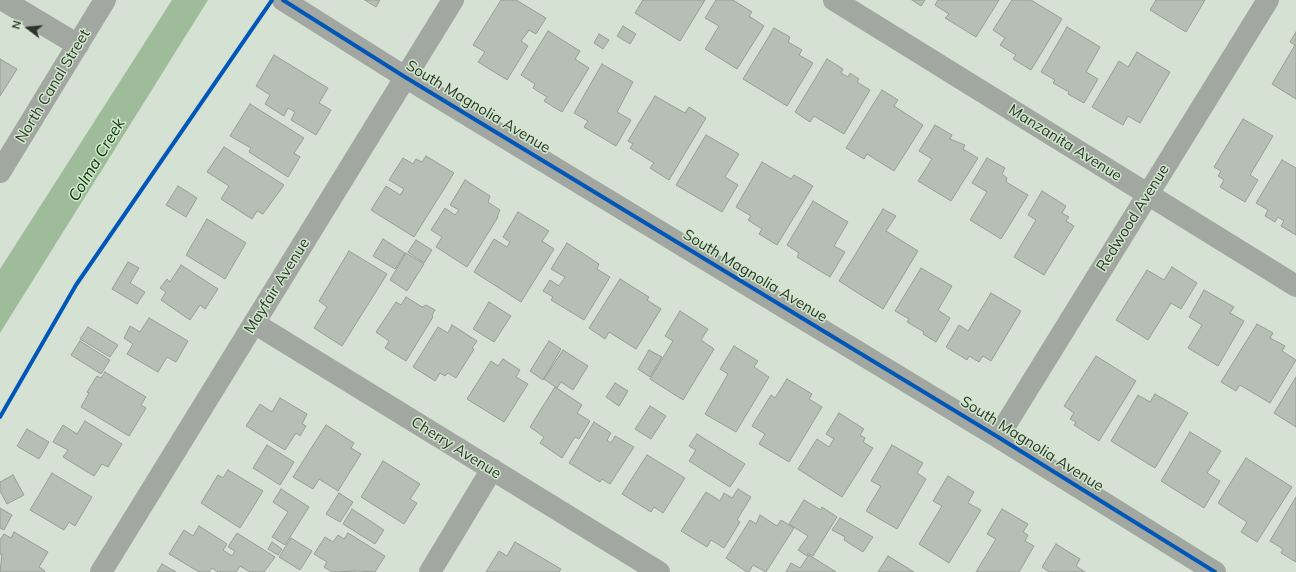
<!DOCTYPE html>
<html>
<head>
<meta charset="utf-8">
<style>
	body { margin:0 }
	#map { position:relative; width:1296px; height:572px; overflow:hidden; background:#d5e2d3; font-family:Mulish,sans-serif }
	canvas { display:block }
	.north { position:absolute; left:8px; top:8px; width:40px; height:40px; -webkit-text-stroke:3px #d1e8cd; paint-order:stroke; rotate:286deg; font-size:11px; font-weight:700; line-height:16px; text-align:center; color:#2b342a }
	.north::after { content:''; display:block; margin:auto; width:14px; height:18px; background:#2b342a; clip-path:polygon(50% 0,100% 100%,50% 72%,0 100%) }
</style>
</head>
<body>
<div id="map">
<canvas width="1296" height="572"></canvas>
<div class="north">N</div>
</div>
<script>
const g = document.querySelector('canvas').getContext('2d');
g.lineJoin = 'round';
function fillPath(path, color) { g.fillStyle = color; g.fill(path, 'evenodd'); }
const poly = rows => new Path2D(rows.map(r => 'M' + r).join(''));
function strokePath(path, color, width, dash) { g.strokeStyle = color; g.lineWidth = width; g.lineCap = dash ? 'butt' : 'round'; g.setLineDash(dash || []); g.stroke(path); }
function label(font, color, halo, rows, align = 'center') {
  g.font = font + ' Mulish,sans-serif'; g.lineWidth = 3; g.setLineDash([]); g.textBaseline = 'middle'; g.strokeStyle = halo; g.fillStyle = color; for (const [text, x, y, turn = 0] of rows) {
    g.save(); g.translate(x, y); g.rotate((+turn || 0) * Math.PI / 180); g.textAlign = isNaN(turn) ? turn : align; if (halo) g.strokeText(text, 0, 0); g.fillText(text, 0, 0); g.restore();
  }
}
fillPath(poly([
	[172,0,208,0,0,333,0,269]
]), '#9fbc9a');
const building = poly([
	[365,0,380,0,376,7,365,0],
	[501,0,516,0,546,18,536,34,529,30,521,41,528,46,507,80,478,62,485,52,473,45,501,0],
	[643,0,705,0,680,41,635,13,643,0],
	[716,0,733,0,752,12,749,16,764,26,737,69,705,49,719,26,705,18,716,0],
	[912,0,925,0,921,6,912,0],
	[938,0,999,0,976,37,945,18,949,14,935,5,938,0],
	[1012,0,1031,0,1062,19,1031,70,1013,59,1016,55,1000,45,1005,38,993,30,1012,0],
	[1156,0,1205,0,1186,32,1150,10,1156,0],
	[623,26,636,34,630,44,617,36,623,26],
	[1067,27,1100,47,1086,72,1098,79,1084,103,1068,94,1069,92,1053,83,1055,80,1041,72,1067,27],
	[774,28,790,37,788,42,802,50,799,55,813,63,787,106,743,79,774,28],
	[548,31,580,51,575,59,589,68,562,112,544,101,547,97,533,88,535,84,521,75,548,31],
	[1296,32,1296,99,1272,84,1295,45,1290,42,1296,32],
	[599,34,609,40,603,49,594,43,599,34],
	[1137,52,1170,72,1140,123,1128,116,1123,125,1092,107,1119,61,1128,67,1137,52],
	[274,55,328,88,319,103,331,110,316,135,291,120,295,112,288,108,284,116,265,104,270,95,256,86,274,55],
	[0,59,17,69,0,96,0,59],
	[827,59,843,69,841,73,848,77,850,73,859,79,857,82,870,90,844,134,814,116,810,122,795,112,827,59],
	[602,64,633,82,617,112,631,120,616,146,584,127,588,121,574,113,602,64],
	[882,90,898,100,894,106,923,125,894,171,867,154,864,159,846,148,882,90],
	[655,96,685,113,689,107,706,118,669,180,650,168,654,163,630,148,633,144,628,141,655,96],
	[250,104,304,138,294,153,300,157,288,177,249,152,251,148,230,136,250,104],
	[1243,119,1273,136,1250,175,1258,180,1245,202,1220,187,1224,180,1218,176,1221,171,1214,167,1243,119],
	[935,125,952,135,950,139,965,145,963,149,978,158,951,201,918,181,932,159,919,151,935,125],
	[706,135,739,154,725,177,738,185,722,212,676,185,706,135],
	[224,147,284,185,263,214,257,211,252,219,221,199,229,186,207,172,224,147],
	[426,156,454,173,414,237,371,210,386,186,400,195,404,189,389,180,403,158,413,164,416,159,422,162,426,156],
	[987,158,1005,168,1002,174,1007,178,1006,182,1028,195,1001,239,970,220,987,192,972,183,987,158],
	[1282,160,1296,168,1296,235,1281,226,1284,221,1278,217,1275,222,1265,216,1268,210,1256,203,1282,160],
	[762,162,791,179,794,175,813,186,777,245,759,234,762,229,748,220,751,216,736,207,762,162],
	[465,180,490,196,488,202,500,210,497,217,498,217,467,267,436,247,442,237,431,230,445,208,455,215,459,210,450,205,465,180],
	[178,186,197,198,186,217,166,205,178,186],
	[1042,191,1066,206,1062,213,1069,217,1066,221,1074,226,1044,275,1014,257,1036,220,1028,215,1042,191],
	[813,201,848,222,834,246,845,252,830,277,797,257,799,253,787,245,813,201],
	[883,209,896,216,886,231,918,251,883,309,839,281,883,209],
	[518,212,549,231,542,241,554,249,521,302,474,272,494,239,507,247,510,242,503,237,518,212],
	[207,219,246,243,225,279,186,255,207,219],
	[383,239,405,253,395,269,373,256,383,239],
	[416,240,432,250,424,263,408,252,416,240],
	[567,243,599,264,597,269,610,277,584,320,551,300,553,297,543,291,550,280,559,286,565,277,551,269,567,243],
	[349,251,387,274,342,346,314,328,327,307,319,301,349,251],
	[406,253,424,264,407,291,390,280,406,253],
	[128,262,139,268,130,283,145,292,137,304,112,289,128,262],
	[181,265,218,289,205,309,200,305,190,320,161,300,166,292,160,288,167,279,170,282,181,265],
	[1172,267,1197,283,1181,309,1171,303,1148,340,1116,320,1147,270,1164,280,1172,267],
	[921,268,952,286,938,310,950,318,936,342,923,334,924,332,907,322,909,319,895,311,921,268],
	[620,279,649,297,647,300,661,309,636,349,609,332,605,339,589,328,620,279],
	[1204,290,1234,307,1230,313,1244,321,1218,366,1188,348,1202,325,1189,317,1204,290],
	[991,293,1021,311,991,361,983,356,979,362,969,356,967,360,946,347,959,325,968,331,991,293],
	[406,297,422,307,426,305,435,310,432,315,433,317,406,361,385,348,389,341,376,332,396,302,401,305,406,297],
	[489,302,511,316,494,342,473,329,489,302],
	[680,311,708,329,701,340,714,349,683,400,650,379,673,341,665,336,680,311],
	[149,318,188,341,176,362,167,357,158,372,127,354,133,344,124,338,130,326,140,332,149,318],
	[1257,324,1273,333,1270,338,1285,346,1282,351,1296,360,1270,403,1240,385,1236,391,1221,382,1257,324],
	[452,325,477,341,472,348,474,349,456,378,448,373,445,376,440,373,435,381,413,367,438,327,448,333,452,325],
	[88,327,118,345,110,357,80,339,88,327],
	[80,341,110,360,101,374,71,355,80,341],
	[549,341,561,349,543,380,530,371,549,341],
	[734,346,758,361,754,367,769,377,736,432,705,414,728,374,720,369,734,346],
	[563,350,588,366,573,390,561,382,557,388,544,379,563,350],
	[649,350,662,357,650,377,638,369,649,350],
	[1096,356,1136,381,1099,441,1074,425,1076,422,1070,419,1074,413,1064,406,1096,356],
	[503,359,520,370,516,377,528,384,504,422,467,399,491,361,498,366,503,359],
	[105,372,146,397,141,405,146,408,129,436,81,407,89,393,87,392,97,376,101,378,105,372],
	[1296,377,1296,427,1274,413,1296,377],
	[787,379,812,394,809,399,822,407,789,462,759,444,765,434,752,426,771,395,775,398,787,379],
	[615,383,628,391,619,406,606,397,615,383],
	[555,387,582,405,577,413,590,421,579,439,575,437,562,458,540,443,544,437,530,427,555,387],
	[1155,394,1188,413,1155,468,1111,441,1138,395,1150,402,1155,394],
	[280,398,307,414,302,424,306,426,300,436,296,433,285,450,246,426,260,404,272,412,280,398],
	[650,406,666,416,651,439,635,429,650,406],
	[839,413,864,429,860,435,865,438,863,442,873,448,842,497,798,469,817,439,829,447,834,439,826,434,839,413],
	[85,421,122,444,108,467,102,464,94,476,63,457,68,450,53,442,63,425,77,434,85,421],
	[594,422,611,433,607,440,611,443,615,436,634,447,610,484,602,479,600,482,569,463,594,422],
	[326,425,354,443,351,448,361,454,338,491,319,479,313,489,293,477,326,425],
	[27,429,49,442,39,459,17,446,27,429],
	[1190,432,1221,451,1207,473,1220,481,1204,508,1161,481,1190,432],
	[697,434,745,464,730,487,689,461,696,450,689,446,697,434],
	[267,445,294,462,280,485,253,468,267,445],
	[892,445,923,463,917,473,926,479,897,529,866,511,881,486,871,481,892,445],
	[647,455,685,478,663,513,654,507,651,512,622,494,647,455],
	[1246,458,1292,487,1257,542,1241,532,1247,522,1218,503,1246,458],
	[383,461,420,484,410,499,417,503,404,524,361,497,383,461],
	[228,470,263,491,240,528,201,503,218,475,223,478,228,470],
	[52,473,92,497,75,526,69,522,64,530,30,510,52,473],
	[13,475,24,495,7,504,0,491,0,482,13,475],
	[948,476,974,492,968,503,981,510,949,563,919,544,942,506,933,501,948,476],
	[281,489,309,507,285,545,272,537,288,512,273,502,281,489],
	[738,489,751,497,737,520,740,522,724,548,711,540,707,547,681,531,706,492,720,501,724,493,732,498,738,489],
	[339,493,353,502,340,522,326,514,339,493],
	[1296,497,1296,562,1281,553,1283,549,1270,541,1296,497],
	[804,500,821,510,822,507,837,517,813,556,808,553,807,556,798,550,808,536,789,524,804,500],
	[0,508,12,515,4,530,0,528,0,508],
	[352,509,384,530,375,544,343,524,352,509],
	[1002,509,1028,524,1023,532,1028,535,1025,541,1034,546,1019,572,976,572,996,539,987,534,1002,509],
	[760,515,777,526,781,520,794,528,766,572,753,565,749,572,747,572,726,558,750,520,756,524,760,515],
	[840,518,873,537,863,552,844,540,845,537,832,530,840,518],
	[199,526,227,544,223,550,232,556,235,551,228,547,237,533,275,557,264,572,250,572,240,566,236,572,218,572,212,568,209,572,199,572,169,554,184,530,193,536,199,526],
	[14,532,48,552,39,567,45,571,44,572,0,572,2,554,0,554,0,540,4,534,11,538,14,532],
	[348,533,385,556,375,572,358,571,332,572,324,567,327,562,314,554,325,537,333,542,338,535,344,539,348,533],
	[291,538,312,551,300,570,279,557,291,538],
	[272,542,282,549,278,555,268,549,272,542],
	[515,542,561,569,559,572,486,572,499,551,507,556,515,542],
	[1056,544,1080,559,1076,566,1085,572,1049,572,1042,567,1056,544],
	[809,555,836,572,786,572,791,563,800,568,809,555],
	[888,556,914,572,878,572,888,556],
	[162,564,176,572,157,572,162,564]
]);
fillPath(building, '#b6bfb4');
strokePath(building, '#959f93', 1);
strokePath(poly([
	[3,0,78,45],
	[283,0,405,77,998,437,1215,572],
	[834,0,1296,286],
	[0,172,105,0],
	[254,323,659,572],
	[998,437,1268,0],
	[101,572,453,0],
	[430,572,492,469]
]), '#a2a7a1', 22);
strokePath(poly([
	[283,0,405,77,998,437,1215,572],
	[0,417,76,285,272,0]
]), '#0057b8', 4);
label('15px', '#2b342a', '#d1e8cd', [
	["North Canal Street",53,86,-59],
	["South Magnolia Avenue",478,107,31],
	["Manzanita Avenue",1065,143,32],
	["Redwood Avenue",1133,218,-58],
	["South Magnolia Avenue",755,276,31],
	["Mayfair Avenue",277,286,-58],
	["South Magnolia Avenue",1032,444,32],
	["Cherry Avenue",456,448,32]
]);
label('italic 16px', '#053900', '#d1e8cd', [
	["Colma Creek",97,160,-59]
]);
</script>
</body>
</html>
